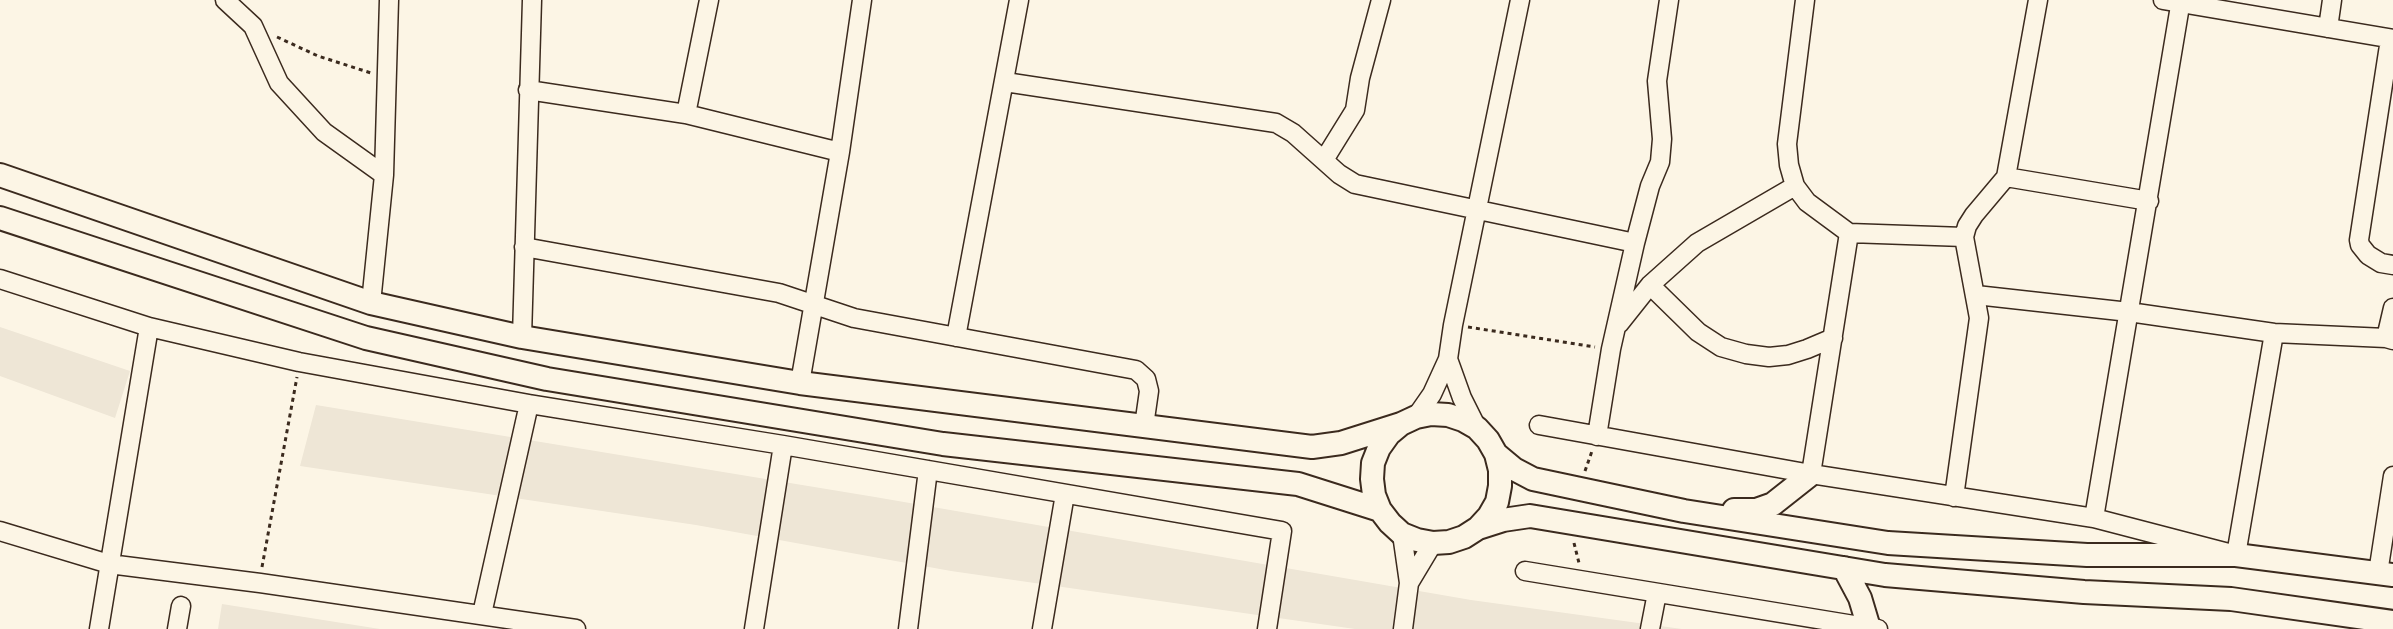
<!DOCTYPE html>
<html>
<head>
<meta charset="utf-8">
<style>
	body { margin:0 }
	canvas { display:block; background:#fcf5e5 }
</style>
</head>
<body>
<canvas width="2393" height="629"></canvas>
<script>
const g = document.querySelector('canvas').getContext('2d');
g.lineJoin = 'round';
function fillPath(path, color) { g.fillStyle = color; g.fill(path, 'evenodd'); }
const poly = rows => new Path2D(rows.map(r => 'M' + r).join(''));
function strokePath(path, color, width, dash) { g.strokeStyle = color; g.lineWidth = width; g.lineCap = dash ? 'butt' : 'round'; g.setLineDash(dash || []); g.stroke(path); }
fillPath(poly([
	[0,327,130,371,115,418,0,376],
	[316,405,875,497,1471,600,1682,629,1355,629,951,571,696,525,300,466],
	[222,604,380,629,218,629]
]), '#eee6d6');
const minor = poly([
	[225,0,253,26,279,83,324,132,384,175],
	[1805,0,1787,144,1789,165,1795,186,1807,202,1849,233,1964,237],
	[2163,0,2393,39],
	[2328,28,2332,0],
	[2390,39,2359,240,2360,245,2368,255,2381,263,2393,265],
	[1005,82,1276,123,1293,133,1339,174,1355,184,1635,243],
	[528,90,686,114,840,152],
	[686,114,709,0],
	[1324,160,1355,110,1360,78,1381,0],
	[2006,177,2149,201],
	[524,247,779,293,854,318,1136,370,1146,379,1149,391,1144,426],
	[0,279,149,327,299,362,529,404,783,445,1282,531,1267,629],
	[1650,285,1698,332,1721,347,1746,354,1769,357,1788,355,1807,349,1833,338],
	[1976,295,2129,312,2274,333,2386,338,2393,340],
	[371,303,384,175,389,0],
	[1619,324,1650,285,1697,243,1795,186],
	[522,337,532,0],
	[956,337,1019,0],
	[2386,338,2393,308],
	[1448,359,1462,398,1477,428],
	[800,383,840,152,862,0],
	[1416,417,1432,394,1448,359,1453,325,1520,0],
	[1539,425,1811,474,2094,518,2236,555,2274,333],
	[1597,436,1611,349,1635,243,1650,186,1660,162,1662,139,1657,81,1669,0],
	[1811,474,1849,233],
	[1954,497,1979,318,1964,237,1967,226,1974,215,2006,177,2038,0],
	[2094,518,2181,0],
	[0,531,109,564,260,583,576,629],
	[1402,534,1409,583,1403,629],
	[1525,571,1878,629],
	[2378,573,2393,476],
	[1409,583,1433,543],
	[482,614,529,404],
	[99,629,149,327],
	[177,629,181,606],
	[754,629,783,445],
	[908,629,928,470],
	[1042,629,1065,494],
	[1650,629,1657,593]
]);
const major = poly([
	[0,175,371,303,522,337,800,383,1312,447,1341,443,1401,424,1416,417,1431,414,1448,415,1463,420,1477,428,1488,440,1496,454,1500,470,1500,486,1497,502,1489,516,1478,528,1464,537,1449,542,1433,543,1417,540,1402,534,1390,523,1380,510,1374,495,1372,479,1373,463,1379,448,1389,434,1401,424],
	[0,218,366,338,547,379,943,444,1298,484,1380,510],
	[1496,454,1514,469,1533,479,1684,511,1888,543,2087,555,2236,555,2393,575],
	[1734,510,1756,510,1773,504,1811,474],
	[1478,528,1503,520,1530,516,1885,575,2084,592,2231,599,2393,622],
	[1844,568,1860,598,1869,628]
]);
strokePath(minor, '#3b2a1e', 21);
strokePath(major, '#3b2a1e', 26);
strokePath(poly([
	[277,37,318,56,371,73],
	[1468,327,1595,347],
	[1585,471,1592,451],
	[1574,543,1579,563],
	[262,567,297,377]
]), '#3b2a1e', 3, [4, 4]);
strokePath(minor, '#fcf5e5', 18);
strokePath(major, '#fcf5e5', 22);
</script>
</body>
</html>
